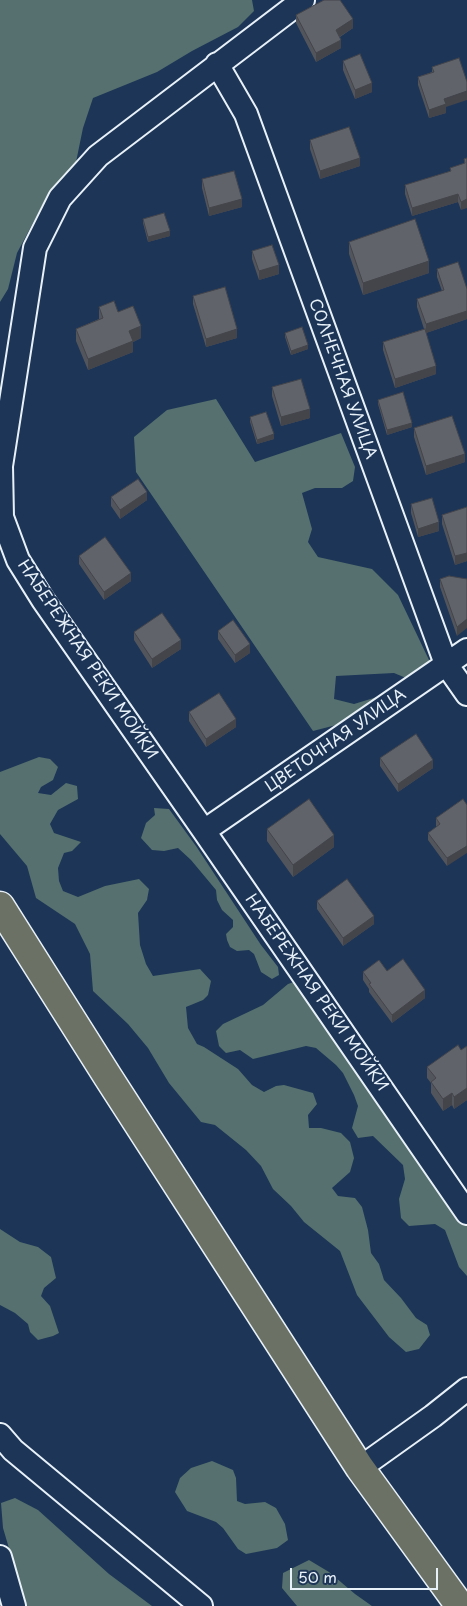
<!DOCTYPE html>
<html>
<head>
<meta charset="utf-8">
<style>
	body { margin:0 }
	#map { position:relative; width:467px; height:1606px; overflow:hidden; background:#1d3557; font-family:"Playpen Sans",sans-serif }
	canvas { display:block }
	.scale { position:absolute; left:290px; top:1568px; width:148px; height:22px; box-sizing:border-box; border:2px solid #e8f1f8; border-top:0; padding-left:6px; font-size:15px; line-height:18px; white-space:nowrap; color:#e8f1f8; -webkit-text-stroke:4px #1d3557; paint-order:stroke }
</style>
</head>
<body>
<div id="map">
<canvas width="467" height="1606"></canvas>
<div class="scale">50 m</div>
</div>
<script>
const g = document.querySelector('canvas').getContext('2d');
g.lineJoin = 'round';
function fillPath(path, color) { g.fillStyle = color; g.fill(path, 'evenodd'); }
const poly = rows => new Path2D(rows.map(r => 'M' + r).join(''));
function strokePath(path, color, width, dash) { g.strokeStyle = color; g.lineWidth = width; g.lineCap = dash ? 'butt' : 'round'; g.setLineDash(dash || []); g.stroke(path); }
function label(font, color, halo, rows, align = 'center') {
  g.font = font + ' "Playpen Sans",sans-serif'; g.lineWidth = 4; g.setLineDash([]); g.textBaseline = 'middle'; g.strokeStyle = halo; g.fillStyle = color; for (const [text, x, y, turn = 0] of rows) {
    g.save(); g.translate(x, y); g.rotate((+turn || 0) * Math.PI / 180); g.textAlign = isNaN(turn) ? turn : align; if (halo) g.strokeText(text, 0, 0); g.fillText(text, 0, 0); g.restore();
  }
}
fillPath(poly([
	[0,0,252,0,254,11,238,27,192,51,157,72,93,98,83,128,76,162,44,202,17,253,8,289,0,302],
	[216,399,255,462,341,433,355,467,353,481,342,488,315,488,302,493,312,529,308,542,318,557,372,569,398,595,430,662,421,672,406,678,394,673,336,676,334,699,354,704,377,697,378,704,344,723,313,731,136,472,134,437,167,410],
	[39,757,50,759,58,767,53,780,41,787,38,793,51,795,66,783,77,786,78,799,58,810,50,824,54,833,81,842,72,851,64,853,58,868,59,881,63,891,78,897,105,886,139,879,149,889,147,900,138,913,140,945,146,964,153,976,200,969,211,981,208,995,203,1000,186,1007,188,1028,197,1044,204,1047,238,1069,252,1085,264,1092,276,1086,284,1085,313,1093,317,1104,308,1115,309,1128,321,1128,341,1133,350,1142,354,1158,350,1172,332,1188,338,1196,355,1198,362,1207,368,1230,371,1253,379,1264,384,1280,401,1298,416,1318,427,1325,430,1335,419,1349,406,1352,389,1337,357,1295,340,1251,304,1222,291,1206,273,1189,261,1166,246,1150,215,1125,201,1122,169,1083,148,1048,128,1024,93,991,90,954,75,924,36,898,27,866,0,834,0,772],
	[154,808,169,809,196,846,261,945,278,967,279,975,272,979,261,972,254,954,249,950,237,951,230,947,227,940,226,934,233,927,233,920,222,910,217,900,216,890,191,860,178,848,164,851,152,850,141,838,146,823,155,815],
	[294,982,303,984,467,1219,467,1276,459,1267,445,1230,435,1224,409,1226,401,1218,399,1199,405,1179,403,1165,373,1136,358,1138,352,1128,358,1106,354,1095,343,1073,336,1065,316,1048,306,1046,253,1059,240,1050,226,1053,219,1046,216,1031,223,1024,263,1005,288,984],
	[0,1229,20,1242,38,1247,51,1257,56,1278,44,1288,41,1296,50,1306,59,1333,53,1336,38,1340,30,1332,28,1324,15,1313,0,1305],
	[212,1461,233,1470,236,1478,237,1501,245,1504,265,1502,276,1508,285,1524,288,1540,277,1548,246,1554,238,1549,223,1528,216,1522,187,1511,175,1492,180,1478,191,1468],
	[15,1498,38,1510,109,1574,152,1606,26,1606,3,1528,1,1503],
	[309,1560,329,1572,355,1594,372,1606,297,1606,282,1588,283,1573]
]), '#55706e');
const minor = poly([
	[303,0,98,156,60,198,35,248,1,466,2,517,18,560,43,600,204,831,467,1213],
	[217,64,246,114,446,664,467,694],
	[204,831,467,650],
	[0,1435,13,1450,201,1606],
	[360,1468,433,1416,467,1389],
	[0,1557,14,1606]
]);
const major = poly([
	[0,906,108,1077,360,1468,460,1606]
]);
strokePath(minor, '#e8f1f8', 26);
strokePath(major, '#e8f1f8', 31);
strokePath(minor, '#1d3557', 22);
strokePath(major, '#6b7165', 28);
fillPath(poly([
	[296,15,353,28,340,37,341,48,316,62,296,23],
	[343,61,372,92,355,99,343,70],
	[432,67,446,107,446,113,429,118,418,85,418,77,432,72],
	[310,140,360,166,320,179,310,149],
	[467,158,461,210,458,202,412,216,405,194,405,185,450,172,450,168,464,164,464,159],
	[202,179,242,207,209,216,202,188],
	[143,219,170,236,148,242,143,223],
	[349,242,429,273,363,295,349,254],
	[252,251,279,274,259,280,252,259],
	[437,269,467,289,467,319,426,333,436,374,395,388,383,350,383,342,424,329,417,307,417,299,442,291,437,277],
	[193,296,237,338,206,347,193,304],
	[99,307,118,312,141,338,133,342,133,352,88,370,76,341,76,329,99,319],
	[285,333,308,349,291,355,285,337],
	[272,387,310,418,281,426,272,396],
	[378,400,412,427,387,435,378,404],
	[250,417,274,439,257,444,250,422],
	[414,428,465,462,426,475,414,437],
	[111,497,147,500,120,519,111,506],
	[411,504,439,531,418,537,411,513],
	[467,507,467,561,455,565,442,524,442,515],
	[79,556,131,581,104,600,79,564],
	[440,579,467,579,457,636,440,587],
	[218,631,250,653,235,663,218,639],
	[134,632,181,649,152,668,134,640],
	[189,712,236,727,206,747,189,721],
	[380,758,433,768,398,792,380,766],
	[463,799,447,866,428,840,428,833,437,827,436,826,436,818],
	[267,829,334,847,293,877,267,841],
	[317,901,374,924,343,946,317,909],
	[387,971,425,998,392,1023,369,992,369,989,363,980,363,972],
	[467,1046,467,1100,454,1109,452,1105,443,1111,431,1093,431,1083,427,1078,427,1067,461,1050]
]), '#53555c');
fillPath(poly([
	[353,19,353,28,336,39,336,30],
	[341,40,341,48,316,62,316,53],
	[372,83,372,92,355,99,355,90],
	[467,91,467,100,446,107,446,113,429,118,429,110,444,99],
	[360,158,360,166,320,179,320,171],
	[458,194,458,202,412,216,412,208],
	[242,199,242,207,209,216,209,208],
	[467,199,467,208,461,210,461,202],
	[170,231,170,236,148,242,148,237],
	[429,261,429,273,363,295,363,283],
	[279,265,279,274,259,280,259,271],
	[467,311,467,319,426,333,426,324],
	[141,326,141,338,133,342,133,352,88,370,88,359,129,331],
	[237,329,237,338,206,347,206,339],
	[308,345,308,349,291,355,291,351],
	[436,366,436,374,395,388,395,379],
	[310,409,310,418,281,426,281,417],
	[412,423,412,427,387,435,387,430],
	[274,434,274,439,257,444,257,440],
	[465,454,465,462,426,475,426,466],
	[147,492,147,500,120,519,120,510],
	[439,522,439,531,418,537,418,529],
	[467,553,467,561,455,565,455,556],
	[131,573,131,581,104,600,104,592],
	[467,619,467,628,457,636,457,627],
	[181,640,181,649,152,668,152,659],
	[250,644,250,653,235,663,235,655],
	[236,719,236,727,206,747,206,739],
	[433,760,433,768,398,792,398,784],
	[334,835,334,847,293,877,293,865],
	[467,846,467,853,447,866,447,858],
	[374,916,374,924,343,946,343,938],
	[425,990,425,998,392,1023,392,1015],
	[467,1088,467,1100,454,1109,454,1097],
	[452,1093,452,1105,443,1111,443,1099]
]), '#44454b');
const building = poly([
	[324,0,340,0,353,19,336,30,341,40,316,53,296,15,324,0],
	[360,54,372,83,355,90,343,61,360,54],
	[459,58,467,82,467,91,444,99,446,104,429,110,418,77,434,72,432,67,459,58],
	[349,127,360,158,320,171,310,140,349,127],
	[467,158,467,199,461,202,458,194,412,208,405,185,451,171,450,168,465,163,464,159,467,158],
	[234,171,242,199,209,208,202,179,234,171],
	[164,213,170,231,148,237,143,219,164,213],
	[415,219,429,261,363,283,349,242,415,219],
	[272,245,279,265,259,271,252,251,272,245],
	[458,262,467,289,467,311,426,324,417,299,444,290,437,269,458,262],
	[225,287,237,329,206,339,193,296,225,287],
	[114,301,118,312,133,306,141,326,129,331,133,341,88,359,76,329,103,318,99,307,114,301],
	[302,327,308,345,291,351,285,333,302,327],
	[425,329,436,366,395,379,383,342,425,329],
	[301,379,310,409,281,417,272,387,301,379],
	[403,392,412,423,387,430,378,400,403,392],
	[266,412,274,434,257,440,250,417,266,412],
	[452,416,465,454,426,466,414,428,452,416],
	[138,479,147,492,120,510,111,497,138,479],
	[432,498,439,522,418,529,411,504,432,498],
	[467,507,467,553,455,556,442,515,467,507],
	[105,537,131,573,104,592,79,556,105,537],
	[449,576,467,579,467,619,457,627,440,579,449,576],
	[162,613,181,640,152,659,134,632,162,613],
	[233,620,250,644,235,655,218,631,233,620],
	[219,693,236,719,206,739,189,712,219,693],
	[416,734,433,760,398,784,380,758,416,734],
	[309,799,334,835,293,865,267,829,309,799],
	[463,799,467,805,467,846,447,858,428,833,440,824,436,818,463,799],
	[347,879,374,916,343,938,317,901,347,879],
	[403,959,425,990,392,1015,369,984,371,983,363,972,379,960,387,971,403,959],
	[458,1045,461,1050,467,1046,467,1088,454,1097,452,1093,443,1099,431,1082,436,1078,427,1067,458,1045]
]);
fillPath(building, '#61636b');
strokePath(building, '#44454b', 1);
label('16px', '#e8f1f8', '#1d3557', [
	["СОЛНЕЧНАЯ УЛИЦА",342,379,70],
	["НАБЕРЕЖНАЯ РЕКИ МОЙКИ",87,660,56],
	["ЦВЕТОЧНАЯ УЛИЦА",336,741,-35],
	["НАБЕРЕЖНАЯ РЕКИ МОЙКИ",316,993,55]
]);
</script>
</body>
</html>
